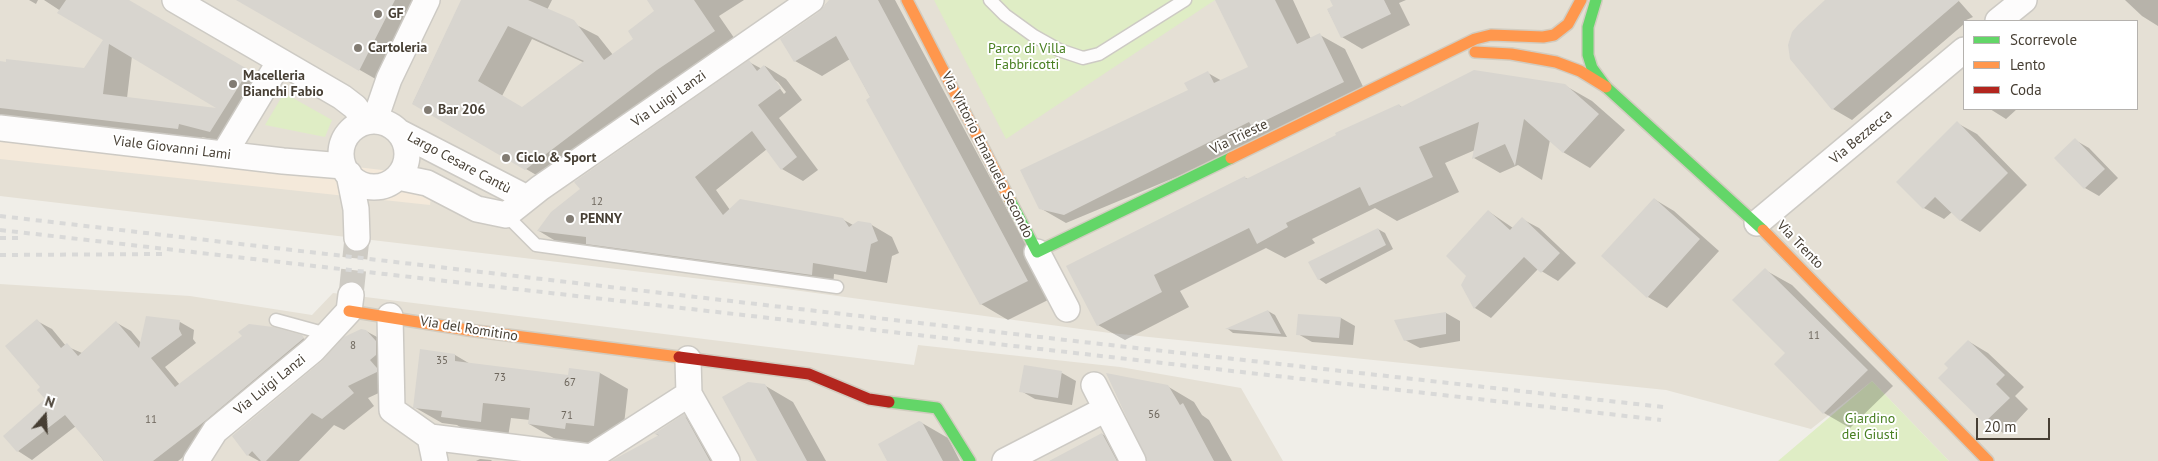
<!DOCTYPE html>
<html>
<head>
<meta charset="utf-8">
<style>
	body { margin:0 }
	#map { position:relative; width:2158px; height:461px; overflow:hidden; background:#f0eee8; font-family:"PT Sans",sans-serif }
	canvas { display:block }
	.legend { position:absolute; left:1963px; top:20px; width:175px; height:90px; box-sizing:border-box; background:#fff; border:1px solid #b5b2ae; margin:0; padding:6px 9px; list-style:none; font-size:15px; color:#473f34 }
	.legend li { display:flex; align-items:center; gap:10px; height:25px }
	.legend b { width:25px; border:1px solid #b5b2ae }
	.north { position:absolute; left:20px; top:391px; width:50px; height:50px; -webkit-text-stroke:4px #fff; paint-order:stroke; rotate:19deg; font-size:14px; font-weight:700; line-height:20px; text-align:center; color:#473f34 }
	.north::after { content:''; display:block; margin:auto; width:18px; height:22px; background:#473f34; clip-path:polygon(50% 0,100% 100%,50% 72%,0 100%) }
	.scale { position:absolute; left:1976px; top:418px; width:74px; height:22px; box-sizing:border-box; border:2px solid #473f34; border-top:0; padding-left:6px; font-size:15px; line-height:18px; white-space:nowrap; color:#473f34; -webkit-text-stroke:4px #fff; paint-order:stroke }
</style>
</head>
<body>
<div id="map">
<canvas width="2158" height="461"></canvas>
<ul class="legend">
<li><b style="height:6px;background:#63d668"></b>Scorrevole</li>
<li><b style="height:6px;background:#ff974d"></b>Lento</li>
<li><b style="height:6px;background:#b3261e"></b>Coda</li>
</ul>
<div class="north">N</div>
<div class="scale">20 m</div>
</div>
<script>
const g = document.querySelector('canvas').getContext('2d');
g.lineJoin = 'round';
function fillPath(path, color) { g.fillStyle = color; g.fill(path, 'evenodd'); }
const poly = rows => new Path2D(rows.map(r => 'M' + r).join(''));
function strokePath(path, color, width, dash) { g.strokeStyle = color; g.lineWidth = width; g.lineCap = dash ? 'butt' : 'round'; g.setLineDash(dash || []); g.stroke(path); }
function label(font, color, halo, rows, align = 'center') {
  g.font = font + ' "PT Sans",sans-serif'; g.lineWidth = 4; g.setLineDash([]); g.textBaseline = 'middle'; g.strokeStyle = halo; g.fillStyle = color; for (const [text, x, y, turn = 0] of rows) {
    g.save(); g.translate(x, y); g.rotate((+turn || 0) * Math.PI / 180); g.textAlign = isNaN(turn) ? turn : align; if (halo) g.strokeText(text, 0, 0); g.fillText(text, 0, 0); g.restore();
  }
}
fillPath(poly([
	[0,0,2158,0,2158,461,1949,461,1872,381,1811,429,1666,390,1110,333,786,289,0,196],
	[1964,21,2137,21,2137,109,1964,109],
	[0,284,190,296,312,315,333,293,914,365,918,345,1120,367,1241,388,1283,461,0,461]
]), '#e5e0d5');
fillPath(poly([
	[0,125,433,176,430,205,0,159]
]), '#f4e9da');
fillPath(poly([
	[934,0,1215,0,1006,139],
	[284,93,332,120,325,137,265,125],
	[1872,381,1949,461,1778,461]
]), '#dfedc5');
fillPath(poly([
	[29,0,38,0,36,4],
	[44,0,127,0,271,84,234,144,202,137,201,141,0,118,0,62,85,69,105,40],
	[132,56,221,110,127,98],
	[238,0,428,0,386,85],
	[462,0,552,0,547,10,598,36,613,55,635,39,655,11,657,0,744,0,719,16,739,45,550,183,413,103],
	[532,39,585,63,523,109,502,96],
	[832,0,895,0,1054,297,1008,320,981,304,850,59,822,76,795,61,820,13,826,4],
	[1227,0,1293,0,1311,39,1320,35,1345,49,1368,97,1066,223,1040,208,1190,91,1208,73,1222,81,1250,67],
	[1331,0,1406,0,1399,3,1410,25,1362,49,1342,37,1328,10,1335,7],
	[1827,0,1958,0,1973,17,1964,21,1964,24,1852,120,1833,109],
	[2125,0,2158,0,2158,26,2142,16],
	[749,62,762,69,765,66,786,79,802,100,779,118,818,170,803,181,782,169,767,149,716,190,730,210,842,219,853,225,870,224,892,237,899,253,892,256,887,283,834,274,833,287,559,243,539,231],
	[773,79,778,82,786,92,784,94],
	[1564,85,1592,101,1625,130,1590,168,1563,152,1550,140,1542,180,1518,165,1500,173,1474,158,1475,150,1445,163,1459,192,1397,221,1375,208,1312,239,1315,243,1285,258,1266,248,1180,291,1189,307,1125,340,1098,325,1245,178,1248,179,1399,105,1403,108],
	[1990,109,2017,109,2006,119],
	[1957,123,1977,134,2027,185,1980,232,1960,220,1952,212,1944,219,1924,208,1898,182],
	[2075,140,2089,148,2118,178,2099,196,2085,188,2056,158],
	[1654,199,1674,211,1719,251,1667,308,1648,297],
	[1488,211,1513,228,1522,219,1539,228,1576,263,1558,281,1538,269,1491,318,1475,308,1467,276],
	[1378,229,1385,233,1393,249,1326,284,1319,279],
	[1765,270,1792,285,1893,386,1850,428,1824,413,1786,353],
	[1268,311,1275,315,1287,337,1233,333,1228,329],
	[1446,313,1460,321,1460,341,1420,348,1405,340,1396,321],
	[1299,315,1341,318,1355,326,1353,345,1312,342,1298,334],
	[37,321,52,329,66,346,82,353,117,323,131,331,141,343,180,322,194,330,193,339,196,343,165,367,180,385,301,337,316,345,219,429,178,461,104,461,76,426,32,460,18,451,46,399,42,387],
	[366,331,388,343,398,384,368,398,374,406,344,430,334,425,299,461,259,461,248,455],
	[1968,341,1988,353,2024,387,2015,396,2028,409,2005,434,1985,422,1939,378,1950,368],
	[455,355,472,365,569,376,570,370,600,373,628,389,622,442,594,438,593,444,557,440,529,424,530,420,511,418,508,437,470,433,457,425,442,423,414,407],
	[1062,373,1076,381,1072,405,1035,399,1021,391],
	[764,385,793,402,826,461,759,461],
	[1167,386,1194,402,1202,415,1209,420,1232,461,1147,461],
	[684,416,712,432,728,461,614,461,659,436,656,434],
	[922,423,948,438,960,461,889,461],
	[1102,434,1128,449,1134,461,1052,461],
	[480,459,491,460,492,461,476,461]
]), '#0003');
fillPath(poly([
	[66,0,129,0,249,70,210,132,179,124,178,129,0,108,0,61,6,62,6,59,84,68,103,40,57,13],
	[109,44,216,108,103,94],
	[236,0,395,0,359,71],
	[461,0,528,0,574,20,604,60,633,39,628,31,654,11,647,0,694,0,715,31,657,70,525,170,412,104],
	[508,26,584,61,522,107,478,81],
	[829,0,878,0,1028,281,980,305,866,100,870,97,836,36,794,62,780,39,819,12],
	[1215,0,1275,0,1297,44,1320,33,1344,82,1252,127,1249,122,1064,215,1039,209,1020,170,1188,90,1184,83,1208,71,1214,83,1248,67],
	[1330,0,1384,0,1391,14,1341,38,1327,9,1333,6],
	[1825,0,1960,0,1832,110,1790,59,1788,45,1792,32,1798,25],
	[749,60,757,71,764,65,781,88,758,105,797,157,781,170,752,131,695,177,723,215,740,199,843,218,849,227,858,221,871,223,878,241,871,244,866,272,813,263,812,275,586,244,586,237,537,231,551,212,580,189,574,182],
	[1474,70,1565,84,1599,114,1563,153,1524,119,1515,166,1505,144,1472,159,1479,122,1419,147,1433,177,1369,206,1360,187,1286,223,1288,227,1257,244,1249,228,1154,275,1162,292,1097,326,1066,266,1245,176,1246,179,1336,135,1335,133,1399,104,1401,107],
	[1957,121,2008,173,1960,221,1935,197,1923,209,1896,182],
	[2075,138,2105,169,2084,189,2054,158],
	[1654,198,1700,239,1647,298,1601,256],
	[1488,210,1510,230,1522,217,1560,253,1541,273,1524,257,1474,309,1461,285,1466,276,1446,256],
	[1378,228,1386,245,1318,280,1308,262],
	[1765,268,1868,370,1823,414,1774,364,1785,353,1732,300],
	[1268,310,1281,334,1225,329],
	[1446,312,1446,334,1404,341,1394,320],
	[1298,314,1341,317,1339,338,1296,335],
	[146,316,180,320,179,329,182,335,151,358,175,387,242,336,238,332,249,324,273,327,302,335,304,338,205,421,153,461,104,461,65,415,17,452,3,436,45,399,37,390,40,387,5,346,37,319,61,348,67,343,78,356,116,321,139,348],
	[361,329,366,330,376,341,376,355,370,360,377,368,377,372,348,386,354,393,322,419,312,413,266,461,261,461,252,451,247,456,232,436,322,361,344,337],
	[1968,340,2005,375,1996,384,2010,398,1984,423,1938,378,1948,368,1944,364],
	[420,349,455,354,455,361,568,375,569,368,600,372,594,426,566,423,565,429,528,424,530,408,483,403,481,422,441,417,442,411,413,408],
	[1024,365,1062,371,1058,398,1019,392],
	[1106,373,1168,385,1180,405,1183,403,1214,461,1147,461],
	[748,382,765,384,807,461,757,461,722,397],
	[684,414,710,461,611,461,659,435,654,434],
	[919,421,922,422,943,461,887,461,878,444],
	[1102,433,1117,461,1049,461]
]), '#d8d5cf');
strokePath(poly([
	[351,295,357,238]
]), '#cecbc4', 25, [25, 12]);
const lane = poly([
	[990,0,1005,15,1034,36,1059,50,1083,58,1099,54,1185,0],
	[506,215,536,245,837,287],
	[276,320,327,334]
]);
const street = poly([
	[175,0,342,97,355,107,366,122],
	[1998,21,2024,0],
	'341 154a33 33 0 1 1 66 0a33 33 0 1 1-66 0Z',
	[370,121,379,108,389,79,427,0],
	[0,128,283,161,343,166],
	[399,132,527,198],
	[224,154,280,61],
	[349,174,356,209,357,238],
	[398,177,427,183,477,209,506,215,540,188,811,0],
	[1757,223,1964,50],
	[1037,252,1067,309],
	[390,316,392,410,430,437,435,461],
	[1094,385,1133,461],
	[689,394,727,461],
	[430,437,591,457,689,394,688,359],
	[196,461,215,431,313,350,349,311,351,295],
	[1005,461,1106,409]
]);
const fast = poly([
	[1596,0,1588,27,1588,55,1592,68,1606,87,1763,230],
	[1010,200,1037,252,1231,158],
	[889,402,937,408,970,461]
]);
const slow = poly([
	[907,0,1010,200],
	[1475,52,1511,54,1556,62,1580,71,1606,87],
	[1231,158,1475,39,1491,35,1543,37,1554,35,1568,24,1581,0],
	[1763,230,1988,461],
	[349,311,468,330,679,357]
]);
const jam = poly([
	[679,357,809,374,869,399,889,402]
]);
strokePath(lane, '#cdcac4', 15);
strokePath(street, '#cdcac4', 28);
strokePath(fast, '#d2ccc0', 14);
strokePath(slow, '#d2ccc0', 14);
strokePath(jam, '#d2ccc0', 14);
strokePath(lane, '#fdfcfc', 12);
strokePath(street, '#fdfcfc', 25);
strokePath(fast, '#63d668', 11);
strokePath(slow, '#ff974d', 11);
strokePath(jam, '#b3261e', 11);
strokePath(poly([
	[0,216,1083,342,1663,407],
	[0,230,1661,420],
	[0,238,20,238],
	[0,255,164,254]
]), '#d9d9d8', 4, [6, 6]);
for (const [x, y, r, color] of [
	[378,14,5,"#827c73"],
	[358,48,5,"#827c73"],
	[233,84,5,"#827c73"],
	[428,110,5,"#827c73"],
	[506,158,5,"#827c73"],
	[570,219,5,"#827c73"]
]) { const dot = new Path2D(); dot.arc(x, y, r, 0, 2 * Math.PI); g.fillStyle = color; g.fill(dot); strokePath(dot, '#fff', 2); }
label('11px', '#6d665c', null, [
	["12",597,202],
	["11",1814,336],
	["8",353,346],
	["35",442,361],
	["73",500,378],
	["67",570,383],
	["56",1154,415],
	["71",567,416],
	["11",151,420]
]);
label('bold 14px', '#473f34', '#fff', [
	["GF",388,14],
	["Cartoleria",368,48],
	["Macelleria",243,76],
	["Bianchi Fabio",243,92],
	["Bar 206",438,110],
	["Ciclo & Sport",516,158],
	["PENNY",580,219]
], 'left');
label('14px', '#487f21', '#fff', [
	["Parco di Villa",1027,49],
	["Fabbricotti",1027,65],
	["Giardino",1870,419],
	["dei Giusti",1870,435]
]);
label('14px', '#473f34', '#fff', [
	["Via Luigi Lanzi",669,99,-35],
	["Via Trieste",1239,137,-26],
	["Via Bezzecca",1861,137,-40],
	["Viale Giovanni Lami",172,148,7],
	["Via Vittorio Emanuele Secondo",987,155,63],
	["Largo Cesare Cantù",459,163,28],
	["Via Trento",1800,245,46],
	["Via del Romitino",469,329,9],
	["Via Luigi Lanzi",270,385,-39]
]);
</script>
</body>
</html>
